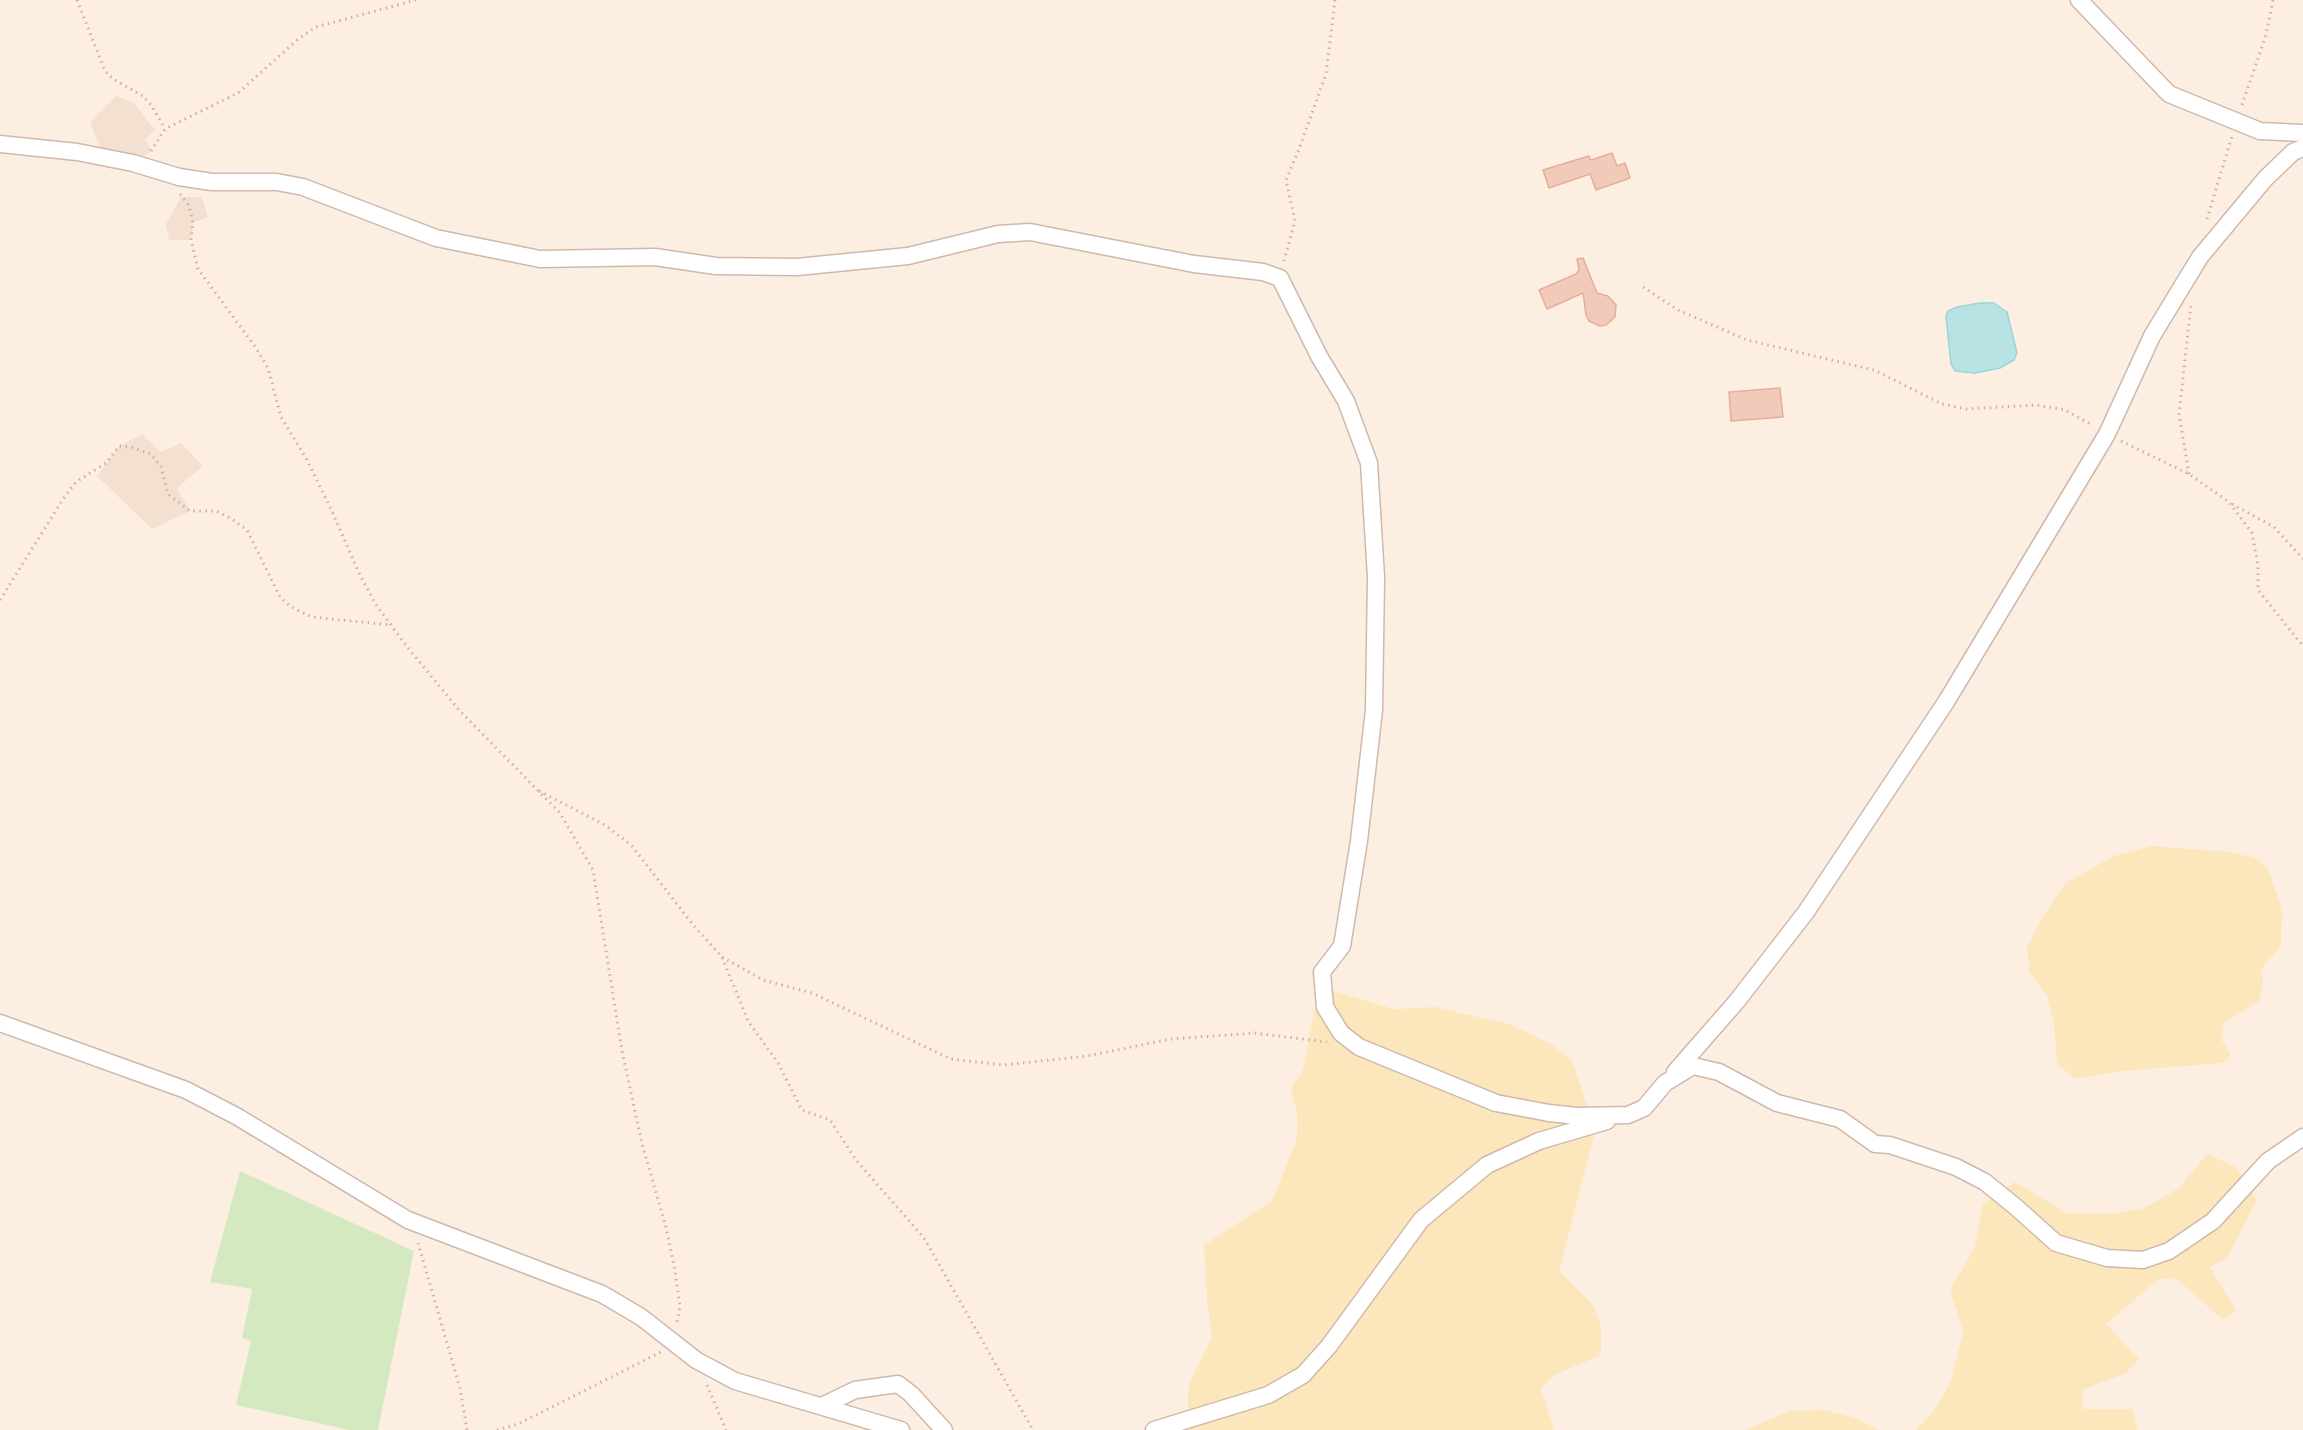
<!DOCTYPE html>
<html>
<head>
<meta charset="utf-8">
<style>
	body { margin:0 }
	canvas { display:block; background:#fcefe2 }
</style>
</head>
<body>
<canvas width="2303" height="1430"></canvas>
<script>
const g = document.querySelector('canvas').getContext('2d');
g.lineJoin = 'round';
function fillPath(path, color) { g.fillStyle = color; g.fill(path, 'evenodd'); }
const poly = rows => new Path2D(rows.map(r => 'M' + r).join(''));
function strokePath(path, color, width, dash) { g.strokeStyle = color; g.lineWidth = width; g.lineCap = dash ? 'butt' : 'round'; g.setLineDash(dash || []); g.stroke(path); }
fillPath(poly([
	[116,96,133,102,155,130,145,139,152,151,133,163,104,157,90,122],
	[181,197,202,197,208,217,193,223,191,240,169,240,166,224],
	[142,434,161,452,181,443,203,466,177,488,190,511,152,529,97,476,119,446]
]), '#f4e0d0');
fillPath(poly([
	[240,1171,414,1251,378,1430,350,1430,236,1405,251,1341,242,1338,252,1289,210,1282]
]), '#d5e9c1');
fillPath(poly([
	[2152,846,2231,852,2255,858,2268,868,2282,909,2281,946,2261,969,2263,982,2259,1001,2225,1022,2221,1039,2231,1055,2223,1063,2122,1071,2075,1079,2057,1064,2054,1024,2047,996,2030,973,2027,947,2041,919,2066,883,2114,856],
	[1319,987,1394,1009,1436,1007,1512,1025,1551,1044,1572,1060,1595,1131,1559,1271,1593,1305,1601,1326,1601,1355,1555,1375,1541,1388,1554,1430,1186,1430,1189,1384,1212,1337,1207,1300,1204,1245,1272,1201,1296,1142,1298,1118,1291,1088,1303,1070],
	[2207,1154,2236,1167,2257,1200,2227,1258,2210,1267,2236,1310,2223,1320,2178,1280,2160,1278,2106,1324,2139,1359,2125,1374,2082,1390,2083,1409,2133,1409,2138,1430,1916,1430,1934,1411,1951,1381,1963,1331,1950,1290,1974,1249,1983,1204,2015,1182,2067,1213,2113,1214,2144,1208,2179,1188],
	[1825,1410,1855,1418,1880,1430,1745,1430,1790,1411]
]), '#fce7bc');
const water = poly([
	[1980,303,1994,303,2007,312,2017,353,2014,360,2000,368,1975,373,1955,371,1951,364,1946,317,1948,311,1957,307,1980,303]
]);
fillPath(water, '#b7e3e5');
strokePath(water, '#9dd4d7', 1.5);
const building = poly([
	[1612,153,1617,166,1625,163,1630,178,1596,190,1590,174,1549,188,1543,170,1589,156,1591,160,1612,153],
	[1583,258,1597,293,1608,296,1616,305,1615,317,1606,325,1600,326,1589,321,1586,315,1583,293,1547,309,1539,290,1576,274,1579,270,1577,259,1583,258],
	[1780,388,1783,417,1731,421,1729,392,1780,388]
]);
fillPath(building, '#f1caba');
strokePath(building, '#e4af9a', 1.5);
const street = poly([
	[2079,0,2169,94,2260,131,2303,133],
	[0,144,77,152,133,163,179,177,212,182,277,182,303,187,436,238,540,259,655,257,716,266,797,267,908,256,998,234,1030,232,1194,264,1263,272,1280,278,1319,356,1346,401,1369,463,1376,577,1374,710,1359,841,1342,946,1322,972,1325,1007,1341,1033,1359,1047,1496,1103,1549,1113,1577,1116,1628,1115,1644,1108,1665,1083,1693,1066,1719,1072,1777,1103,1840,1119,1875,1144,1890,1145,1956,1167,1985,1182,2017,1208,2056,1243,2107,1258,2143,1260,2169,1251,2213,1221,2268,1161,2303,1137],
	[0,1023,186,1090,238,1117,408,1220,602,1294,641,1317,696,1360,735,1381,901,1430],
	[1675,1072,1737,1001,1806,912,1946,702,2107,434,2152,336,2200,257,2265,179,2293,152,2303,148],
	[822,1406,855,1390,898,1384,911,1394,944,1430],
	[1154,1430,1268,1395,1303,1375,1329,1346,1421,1220,1487,1165,1539,1141,1607,1121]
]);
strokePath(street, '#cfb8ac', 19);
strokePath(poly([
	[77,0,105,71,113,79,143,96,152,106,165,129],
	[2242,105,2266,35,2273,0],
	[151,151,165,129,238,93,297,40,316,27,416,0],
	[180,194,189,206,193,223,191,240,198,269,256,348,268,368,281,417,306,458,330,507,359,573,375,603,404,643,459,710,560,813,593,870,622,1051,642,1144,666,1227,675,1271,680,1307,677,1322],
	[2207,219,2232,136],
	[1284,261,1295,221,1286,180,1299,149,1326,74,1335,0],
	[1643,287,1678,310,1747,340,1874,370,1942,404,1966,409,2037,405,2065,410,2092,425],
	[2121,441,2189,474,2229,502,2252,533,2258,566,2258,590,2303,646],
	[2189,474,2179,414,2191,305],
	[2232,504,2274,527,2303,559],
	[0,600,65,496,76,482,106,463,119,446,131,447,151,454,161,467,168,494,190,511,216,511,232,519,247,530,280,597,291,607,312,617,391,625],
	[539,791,605,825,631,845,694,926,722,957,748,1021,778,1063,802,1110,830,1120,856,1160,924,1238,1033,1430],
	[722,957,763,980,812,993,951,1059,1004,1065,1087,1056,1171,1039,1255,1033,1327,1042],
	[418,1243,460,1388,467,1430],
	[707,1385,726,1430],
	[497,1430,518,1424,661,1352]
]), '#d6ad9d', 3, [1.5, 4.5]);
strokePath(street, '#fff', 16);
</script>
</body>
</html>
